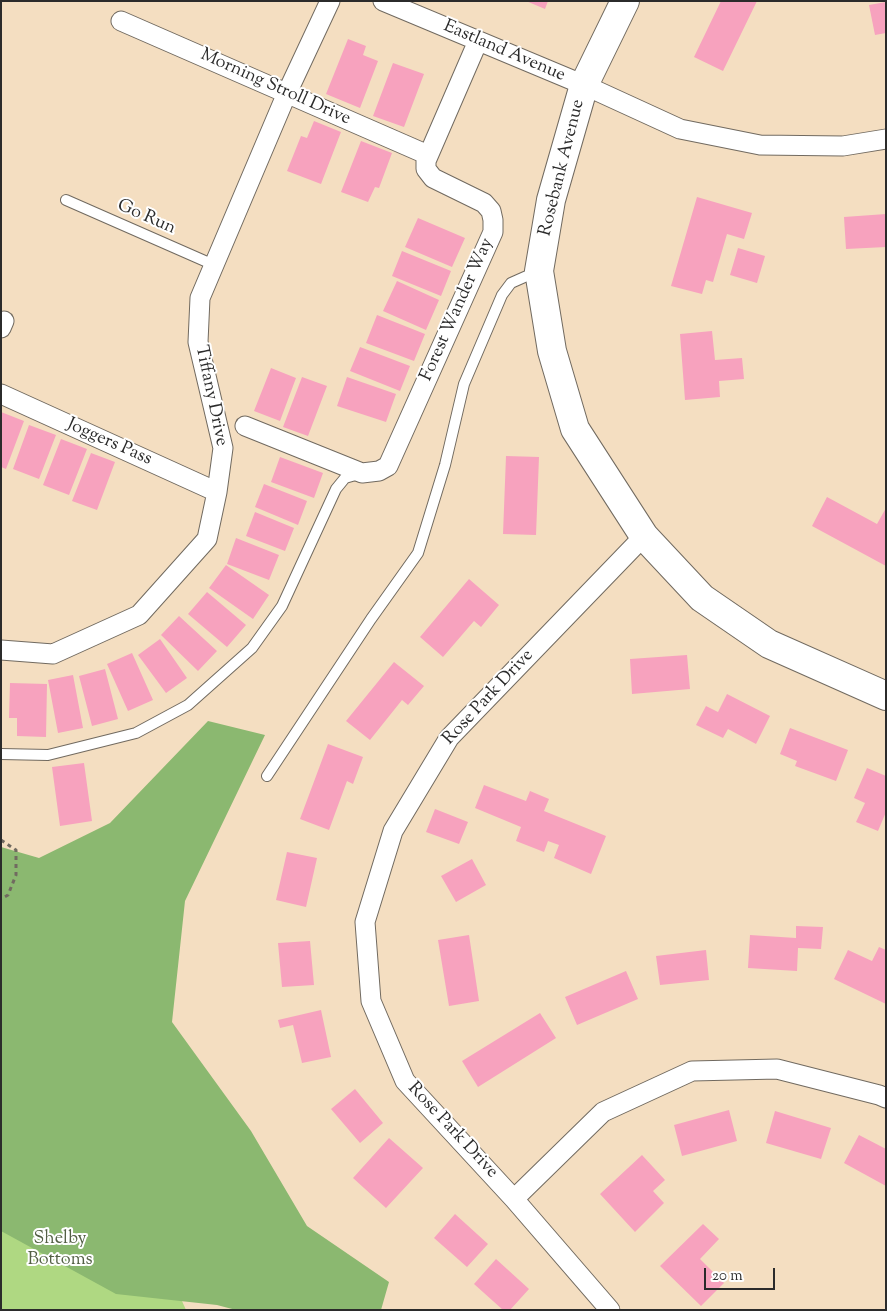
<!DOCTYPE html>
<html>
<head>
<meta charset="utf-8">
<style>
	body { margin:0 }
	#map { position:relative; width:887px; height:1311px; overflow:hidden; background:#f4dec1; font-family:"Sorts Mill Goudy",serif }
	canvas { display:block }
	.frame { position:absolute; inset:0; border:2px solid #2b2b2b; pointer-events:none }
	.scale { position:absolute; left:704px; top:1268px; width:71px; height:22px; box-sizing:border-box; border:2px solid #2b2b2b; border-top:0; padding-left:6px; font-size:15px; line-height:18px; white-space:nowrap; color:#2b2b2b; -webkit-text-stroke:4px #fff; paint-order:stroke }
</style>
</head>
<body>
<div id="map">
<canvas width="887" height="1311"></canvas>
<div class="frame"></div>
<div class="scale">20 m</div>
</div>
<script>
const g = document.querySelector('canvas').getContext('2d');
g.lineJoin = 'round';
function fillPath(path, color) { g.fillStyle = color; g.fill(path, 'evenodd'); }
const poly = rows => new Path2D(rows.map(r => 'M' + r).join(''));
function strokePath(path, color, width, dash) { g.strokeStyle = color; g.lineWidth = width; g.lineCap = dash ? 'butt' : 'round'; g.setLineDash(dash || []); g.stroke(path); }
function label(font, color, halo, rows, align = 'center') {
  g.font = font + ' "Sorts Mill Goudy",serif'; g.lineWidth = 4; g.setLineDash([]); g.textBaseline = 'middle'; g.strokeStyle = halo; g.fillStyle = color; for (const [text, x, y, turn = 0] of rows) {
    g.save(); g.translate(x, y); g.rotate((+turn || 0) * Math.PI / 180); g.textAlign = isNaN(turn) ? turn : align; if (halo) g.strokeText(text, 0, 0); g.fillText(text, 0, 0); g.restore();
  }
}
fillPath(poly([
	[1,1103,182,1301,186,1310,1,1310]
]), '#afd882');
fillPath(poly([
	[208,721,265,735,185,901,172,1022,251,1131,307,1226,389,1282,381,1310,236,1310,217,1305,116,1294,1,1231,1,847,39,858,110,823]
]), '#8bb870');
fillPath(poly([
	[526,1,548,1,545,9],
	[721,1,757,1,723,71,694,57],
	[886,2,886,33,875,35,869,5],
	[348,39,366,46,363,55,378,61,360,108,326,94],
	[393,63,424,74,404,127,373,116],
	[314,121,341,132,321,184,287,171,301,136,307,138],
	[361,141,392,153,379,188,375,187,368,202,341,192],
	[697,197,752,213,744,239,727,234,713,282,706,280,702,294,671,286],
	[886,214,886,247,846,249,844,217],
	[418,218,465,238,452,267,405,247],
	[738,248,765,256,757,283,730,275],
	[402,251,451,271,441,296,392,276],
	[397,281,439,300,426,330,383,311],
	[377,315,425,334,414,361,366,343],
	[712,331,715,360,742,358,744,379,719,381,720,397,685,400,680,334],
	[360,347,410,366,400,391,350,371],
	[271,368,296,378,280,421,254,411],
	[302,377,327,386,308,436,283,427],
	[347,377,396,394,386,422,337,406],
	[1,412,24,421,6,469,1,467],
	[29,425,56,435,39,479,13,469],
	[61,439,87,449,69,495,43,485],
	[91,453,115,462,97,510,72,501],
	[506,456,539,457,536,535,503,534],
	[280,457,323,473,314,498,271,482],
	[264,484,307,501,298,525,255,507],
	[827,497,877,524,886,508,886,566,812,526],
	[255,512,294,528,285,551,246,536],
	[236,538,279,555,269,580,227,564],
	[226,565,269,595,253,619,209,588],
	[469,579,499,605,481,627,474,621,443,657,420,637],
	[207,592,246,625,227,647,188,614],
	[179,616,217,651,198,671,161,635],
	[160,639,187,678,166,693,138,655],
	[132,653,153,700,128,711,107,664],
	[687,655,690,689,632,694,630,659],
	[394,662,424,686,408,705,402,700,370,740,346,721],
	[105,669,118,719,92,726,79,676],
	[73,675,83,728,58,733,48,680],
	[10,683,47,684,46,737,17,736,17,718,9,718],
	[727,694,770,716,756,744,728,729,723,738,696,725,706,706,718,712],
	[790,728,848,750,836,781,795,766,797,761,780,754],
	[328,744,363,757,353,784,347,781,329,830,300,819],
	[84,763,92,821,60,826,52,767],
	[867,768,886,776,886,812,878,831,856,822,865,803,854,798],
	[484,785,526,801,530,791,549,799,544,811,606,836,591,874,554,858,559,845,548,841,544,852,516,841,521,827,475,808],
	[435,809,468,822,459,844,426,832],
	[287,852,317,858,306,907,276,900],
	[472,859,486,885,456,902,441,876],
	[796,926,823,927,821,949,798,948,797,971,748,968,750,935,796,938],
	[469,935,479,1001,449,1006,438,940],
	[310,941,314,985,282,987,278,943],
	[879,947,886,950,886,1004,834,979,848,950,872,961],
	[706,950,709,980,660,985,656,956],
	[626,971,638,999,577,1025,565,997],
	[321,1010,331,1057,302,1063,293,1025,280,1028,278,1020],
	[540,1013,556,1038,478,1087,462,1061],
	[355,1089,383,1123,360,1143,331,1109],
	[729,1110,737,1141,682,1156,674,1125],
	[775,1111,831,1128,821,1159,766,1143],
	[859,1135,886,1149,886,1186,844,1163],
	[389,1138,423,1168,386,1208,353,1178],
	[642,1155,665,1180,653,1191,664,1203,635,1232,600,1194],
	[455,1214,488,1244,467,1267,434,1238],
	[703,1224,719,1239,700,1259,724,1283,701,1306,660,1266],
	[496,1259,529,1289,510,1310,503,1310,474,1284]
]), '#f7a2be');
const lane = poly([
	[66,200,214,265],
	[1,754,48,755,136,733,188,705,252,648,282,606,336,489,345,478,359,474],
	[267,776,371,619,418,553,445,465,464,384,502,295,511,283,538,271]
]);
const street = poly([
	[383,1,584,85,680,129,760,145,843,146,886,139],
	[121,21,428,155],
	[1,328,4,321],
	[1,394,217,492],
	[245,426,362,473,379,471,388,466,493,232,493,220,491,211,484,203,433,178,426,169,426,161,478,41],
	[1,650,53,654,139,615,207,539,217,492,223,448,198,342,200,298,287,93,330,1],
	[514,1199,603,1112,692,1071,777,1069,879,1095,886,1098],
	[610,1310,514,1199,405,1081,371,1001,365,922,393,831,449,738,644,536]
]);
const secondary = poly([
	[625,1,584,85,551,200,539,271,552,351,575,429,644,536,702,598,769,644,886,696]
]);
strokePath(lane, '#716a60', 12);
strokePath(street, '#716a60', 21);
strokePath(secondary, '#716a60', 30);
strokePath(poly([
	[1,840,16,850,16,875,8,895,1,899]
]), '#716a60', 3, [4, 4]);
strokePath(lane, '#fff', 10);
strokePath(street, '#fff', 19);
strokePath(secondary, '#fff', 28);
label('18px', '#2b2b2b', '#fff', [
	["Eastland Avenue",504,52,23],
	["Morning Stroll Drive",275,88,24],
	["Rosebank Avenue",563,168,-76],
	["Go Run",146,218,24],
	["Forest Wander Way",458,310,-66],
	["Tiffany Drive",210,396,78],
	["Joggers Pass",109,443,24],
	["Rose Park Drive",489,698,-47],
	["Rose Park Drive",452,1131,47]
]);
label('18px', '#535f45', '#fff', [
	["Shelby",60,1240],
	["Bottoms",60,1261]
]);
</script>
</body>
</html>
